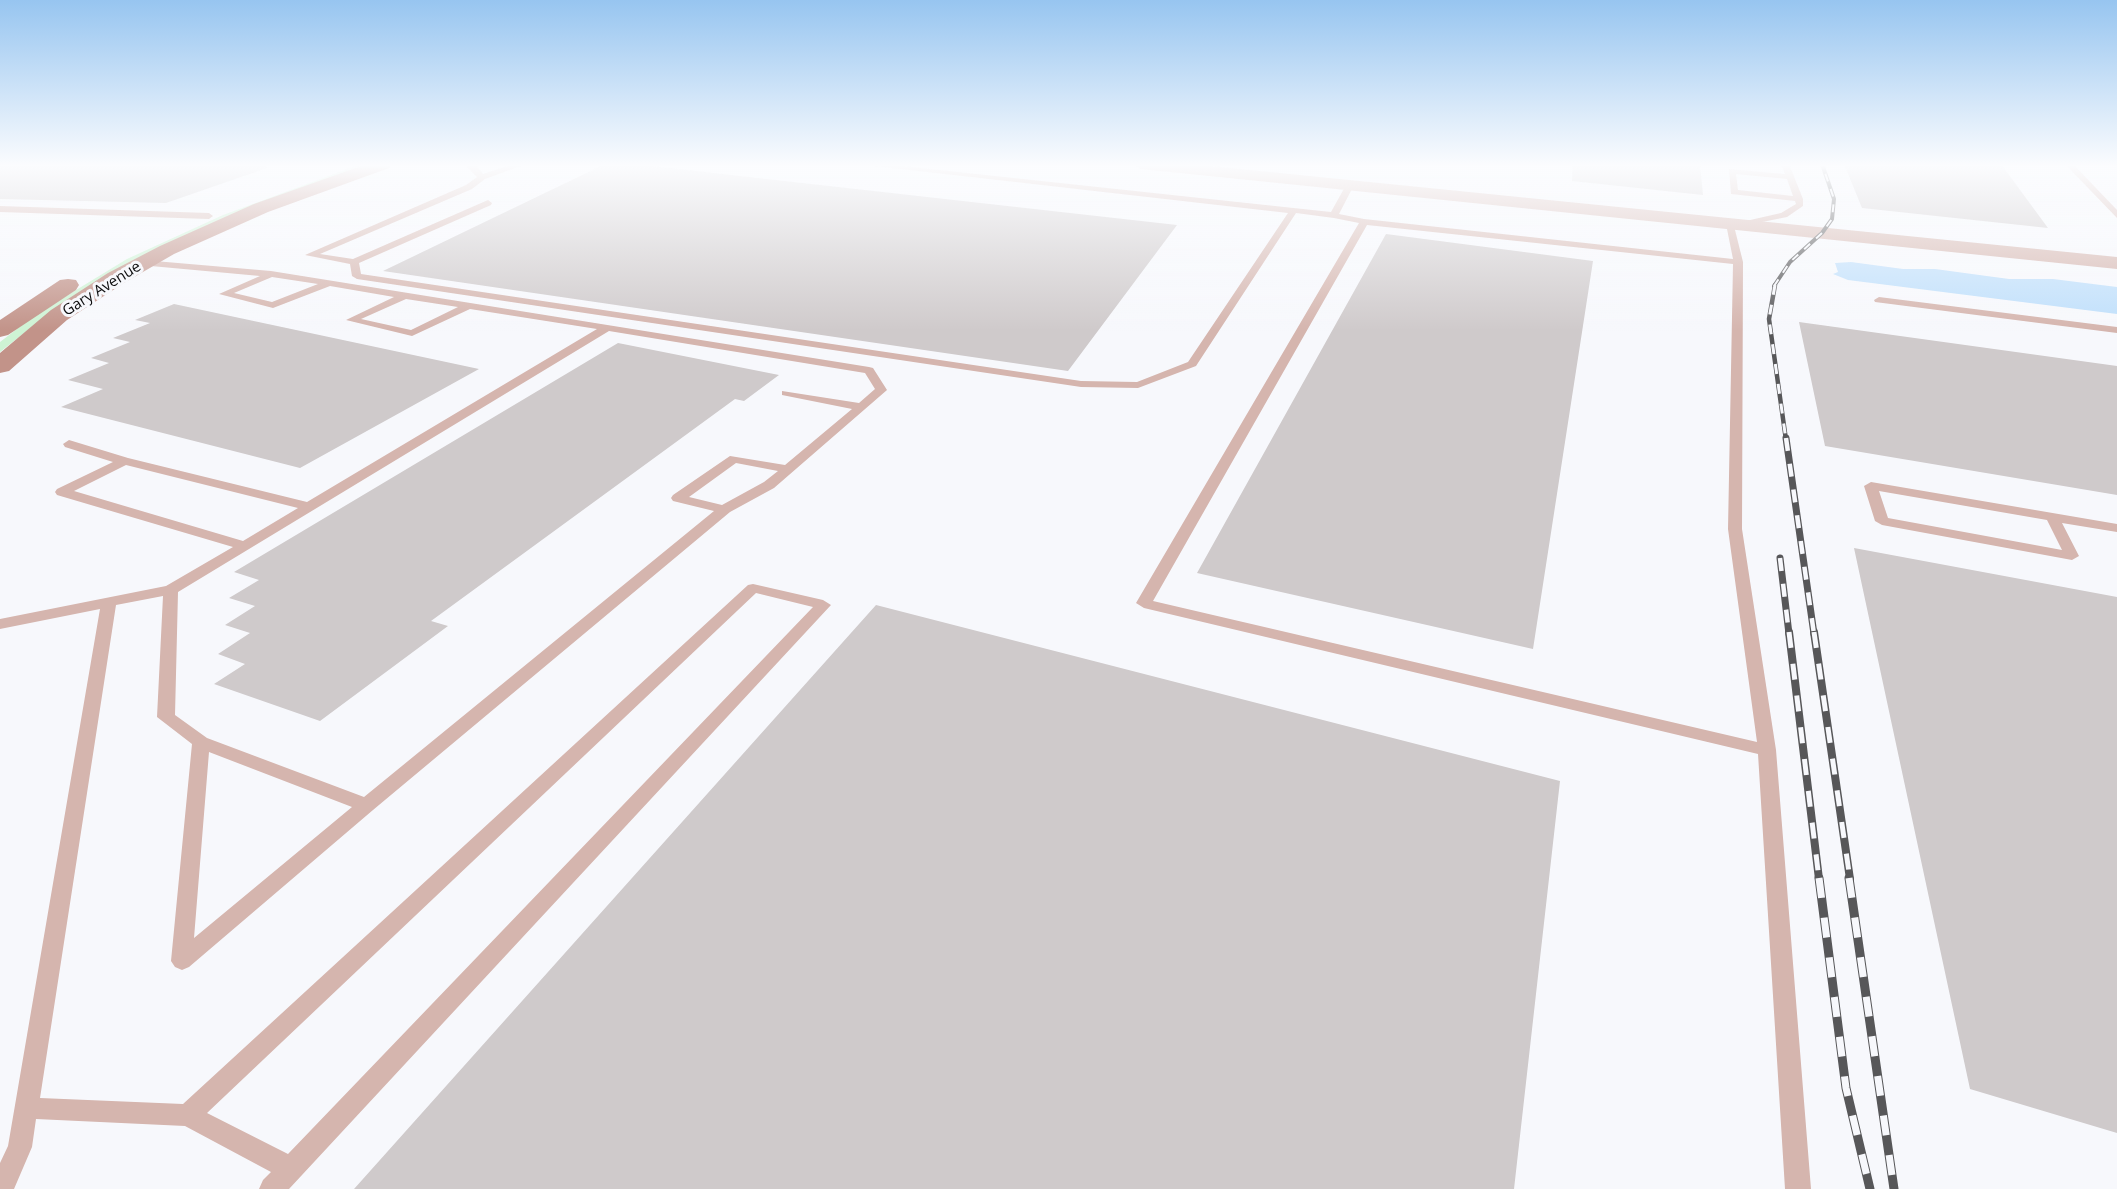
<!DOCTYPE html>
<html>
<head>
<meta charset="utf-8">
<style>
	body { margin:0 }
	canvas { display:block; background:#f7f8fc }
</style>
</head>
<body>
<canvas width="2117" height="1189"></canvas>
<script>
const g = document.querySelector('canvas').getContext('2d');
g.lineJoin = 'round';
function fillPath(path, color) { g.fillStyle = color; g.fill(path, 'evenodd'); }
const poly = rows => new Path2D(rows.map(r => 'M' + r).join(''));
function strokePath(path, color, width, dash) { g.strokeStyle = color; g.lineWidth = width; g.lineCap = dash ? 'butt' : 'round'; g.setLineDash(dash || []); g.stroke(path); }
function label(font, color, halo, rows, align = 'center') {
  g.font = font + ' "Open Sans",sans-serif'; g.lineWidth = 6; g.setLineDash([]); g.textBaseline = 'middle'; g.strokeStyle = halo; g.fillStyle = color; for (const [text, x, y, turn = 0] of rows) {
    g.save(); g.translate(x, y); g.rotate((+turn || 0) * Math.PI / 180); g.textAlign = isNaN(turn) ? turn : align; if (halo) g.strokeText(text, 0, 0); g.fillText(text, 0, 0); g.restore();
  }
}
fillPath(poly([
	[361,164,366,164,248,209,52,311,0,352,0,342,35,315,127,259,223,215]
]), '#cef3d4');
fillPath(poly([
	[1851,262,1903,269,1935,269,2009,279,2053,279,2117,287,2117,314,1848,280,1833,274,1838,272,1835,263]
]), '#bfdffb');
fillPath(poly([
	[0,164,266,164,267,168,166,203,0,199],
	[605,164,633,164,1177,225,1068,371,383,271],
	[1573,164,1700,164,1703,195,1572,181],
	[1844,164,2001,164,2048,228,1862,208],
	[1386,234,1593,261,1533,649,1197,573],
	[174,304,479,369,300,468,61,407,103,389,68,380,109,363,91,358,130,342,113,338,150,323,135,320],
	[1799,322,2117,366,2117,495,1825,446],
	[618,343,779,375,744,401,735,399,431,621,448,626,320,721,214,684,245,664,218,654,250,633,225,625,255,606,229,598,259,580,234,572],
	[1854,548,2117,597,2117,1133,1970,1089],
	[876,605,1560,781,1514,1189,354,1189]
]), '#cfcacb');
fillPath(poly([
	[475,164,483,174,514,164,526,164,485,179,472,189,320,254,353,259,488,200,492,203,491,205,359,263,361,274,1081,381,1137,382,1188,362,1288,213,857,164,883,164,1331,212,1346,185,1350,183,1354,185,1339,214,1364,219,1733,259,1726,224,1733,222,1743,262,1742,529,1776,750,1811,1189,1785,1189,1758,754,1144,608,1136,603,1359,223,1334,218,1296,213,1196,366,1138,388,1081,387,357,279,352,276,350,264,305,255,466,185,477,177,465,165,475,164],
	[1367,225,1733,264,1728,529,1757,742,1153,601,1367,225],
	[1781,164,1789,164,1803,199,1803,206,1787,217,1737,227,1737,223,1781,213,1796,204,1795,201,1731,194,1729,169,1785,174,1781,164],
	[1736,174,1787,179,1793,196,1738,190,1736,174],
	[2065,164,2073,164,2117,210,2117,218,2065,164],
	[0,206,209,213,213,216,209,219,0,212,0,206],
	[143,260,271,271,869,367,873,368,887,390,774,488,730,512,373,810,189,967,182,970,175,967,171,961,192,744,157,717,163,596,116,605,40,1098,183,1104,748,585,753,584,823,600,831,605,289,1189,259,1189,263,1180,271,1172,185,1126,36,1119,32,1147,14,1189,0,1189,0,1163,8,1146,100,609,0,629,0,619,166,586,233,547,57,495,55,492,57,489,113,462,65,447,63,444,69,440,128,458,307,502,597,329,470,309,412,336,346,320,394,297,330,286,273,308,219,294,260,276,140,265,138,263,143,260],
	[272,277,318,284,272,302,234,293,272,277],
	[406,299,458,307,411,330,361,319,406,299],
	[609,331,865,373,875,389,859,403,782,391,782,395,852,409,785,465,730,456,673,495,671,498,673,501,714,511,364,797,207,738,175,715,178,592,609,331],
	[736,463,778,471,764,482,722,505,689,497,736,463],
	[126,465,298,508,243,541,74,491,126,465],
	[756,593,813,607,288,1154,207,1113,756,593],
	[209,752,352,807,194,938,209,752],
	[1879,297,2117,327,2117,333,1875,302,1874,300,1879,297],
	[1871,482,2117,524,2117,532,2062,523,2079,556,2072,560,1882,525,1875,521,1864,486,1871,482],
	[1879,491,2047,520,2062,550,1888,518,1879,491]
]), '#d5b5ae');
fillPath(poly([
	[1133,164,1190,164,2117,257,2117,269,1141,169,1133,164]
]), '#d5b5ae');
fillPath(poly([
	[367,164,391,164,389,168,268,212,174,254,124,283,67,320,9,371,0,373,0,353,51,310,108,273,160,246,254,204,367,164],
	[68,279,76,280,79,285,76,290,8,335,0,337,0,320,60,280,68,279]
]), '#c29389');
const railFar4 = poly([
	[1774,286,1790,262,1822,233,1832,219,1834,199,1822,164]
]);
const railFar3 = poly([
	[1775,285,1769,319,1786,440]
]);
const railFar2 = poly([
	[1786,438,1814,634],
	[1780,558,1789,634]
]);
const railFar1 = poly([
	[1789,632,1819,879],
	[1814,632,1850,879]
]);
const rail = poly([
	[1819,878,1846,1088,1870,1189],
	[1849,878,1894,1189]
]);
strokePath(railFar4, '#575759', 4);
strokePath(railFar3, '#575759', 4.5);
strokePath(railFar2, '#575759', 7);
strokePath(railFar1, '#575759', 8);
strokePath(rail, '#575759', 9);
strokePath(railFar4, '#f7f8fc', 2, [8]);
strokePath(railFar3, '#f7f8fc', 3, [10]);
strokePath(railFar2, '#f7f8fc', 4.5, [13]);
strokePath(railFar1, '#f7f8fc', 5, [16]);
strokePath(rail, '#f7f8fc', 7, [20]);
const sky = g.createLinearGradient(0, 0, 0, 331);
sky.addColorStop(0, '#97c5f0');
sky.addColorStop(0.5, '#fbfcfe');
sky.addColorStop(1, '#fbfcfe00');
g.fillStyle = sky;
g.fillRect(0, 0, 2117, 331);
label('15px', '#0e0e0f', '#f7f8fc', [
	["Gary Avenue",102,289,-32]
]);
</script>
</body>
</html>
